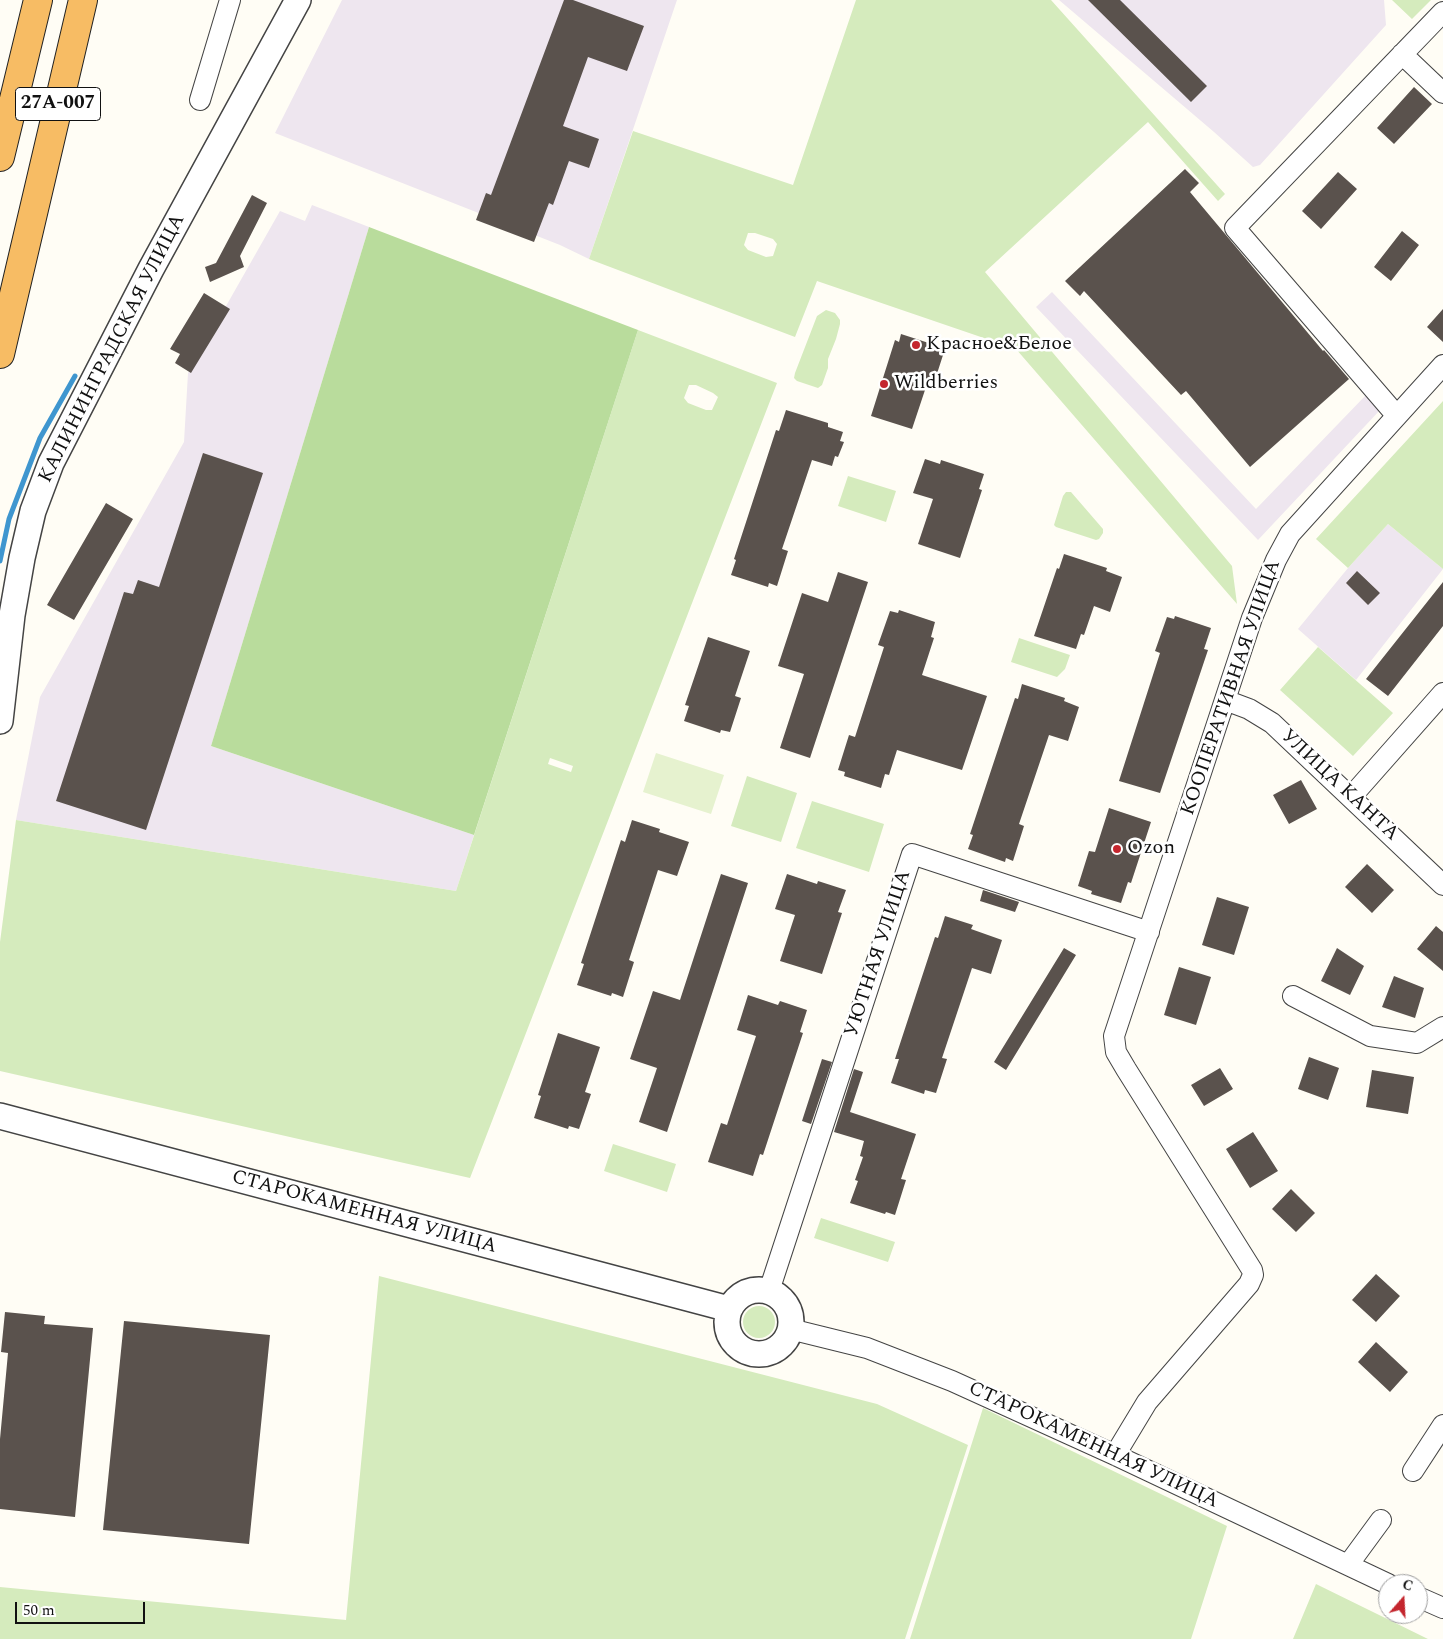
<!DOCTYPE html>
<html>
<head>
<meta charset="utf-8">
<style>
	body { margin:0 }
	#map { position:relative; width:1443px; height:1639px; overflow:hidden; background:#fffdf5; font-family:Spectral,serif }
	canvas { display:block }
	.north { position:absolute; left:1378px; top:1574px; width:50px; height:50px; box-sizing:border-box; background:#fff; border:1px solid #a0a0a0; border-radius:50%; rotate:19deg; font-size:14px; font-weight:700; line-height:20px; text-align:center; color:#111 }
	.north::after { content:''; display:block; margin:auto; width:18px; height:22px; background:#c4262e; clip-path:polygon(50% 0,100% 100%,50% 72%,0 100%) }
	.scale { position:absolute; left:15px; top:1602px; width:130px; height:22px; box-sizing:border-box; border:2px solid #111; border-top:0; padding-left:6px; font-size:15px; line-height:18px; white-space:nowrap; color:#111; -webkit-text-stroke:4px #fff; paint-order:stroke }
</style>
</head>
<body>
<div id="map">
<canvas width="1443" height="1639"></canvas>
<div class="north">С</div>
<div class="scale">50 m</div>
</div>
<script>
const g = document.querySelector('canvas').getContext('2d');
g.lineJoin = 'round';
function fillPath(path, color) { g.fillStyle = color; g.fill(path, 'evenodd'); }
const poly = rows => new Path2D(rows.map(r => 'M' + r).join(''));
function strokePath(path, color, width, dash) { g.strokeStyle = color; g.lineWidth = width; g.lineCap = dash ? 'butt' : 'round'; g.setLineDash(dash || []); g.stroke(path); }
function label(font, color, halo, rows, align = 'center') {
  g.font = font + ' Spectral,serif'; g.lineWidth = 5; g.setLineDash([]); g.textBaseline = 'middle'; g.strokeStyle = halo; g.fillStyle = color; for (const [text, x, y, turn = 0] of rows) {
    g.save(); g.translate(x, y); g.rotate((+turn || 0) * Math.PI / 180); g.textAlign = isNaN(turn) ? turn : align; if (halo) g.strokeText(text, 0, 0); g.fillText(text, 0, 0); g.restore();
  }
}
fillPath(poly([
	[342,0,677,0,589,259,560,245,275,133],
	[1059,0,1384,0,1386,25,1260,165,1253,167,1214,132],
	[312,205,369,227,211,746,474,835,456,891,16,820,40,697,184,442,188,373,280,211,305,221],
	[1052,292,1256,509,1367,394,1381,409,1258,540,1036,307],
	[1388,524,1443,569,1356,680,1298,629,1348,568]
]), '#eee6ef');
fillPath(poly([
	[856,0,1051,0,1225,194,1218,201,1148,122,985,272,1232,566,1237,604,1016,349,817,281,795,337,589,259,633,131,793,185],
	[748,233,755,233,773,239,777,244,773,256,766,257,748,250,744,245],
	[1392,0,1431,0,1412,19],
	[826,310,835,313,840,320,840,324,836,339,828,359,828,368,822,385,818,388,797,381,794,378,795,373,817,316],
	[638,330,777,383,470,1178,0,1071,0,942,16,820,456,891],
	[689,385,696,385,713,393,718,397,712,410,706,410,688,403,684,398],
	[550,758,573,766,571,772,548,764],
	[1443,401,1443,569,1388,524,1348,568,1316,539],
	[848,476,896,491,886,522,838,506],
	[1066,492,1071,492,1103,529,1103,533,1099,539,1096,540,1056,527,1054,525,1063,496],
	[1019,638,1070,655,1065,669,1057,677,1011,662],
	[1318,647,1393,713,1353,756,1280,690],
	[747,776,797,793,781,842,731,826],
	[812,801,884,824,869,872,796,848],
	[613,1144,676,1164,667,1192,604,1171],
	[821,1218,895,1242,888,1262,814,1238],
	[379,1276,877,1404,968,1445,905,1639,0,1639,0,1587,346,1620],
	'743 1322a16 16 0 1 1 32 0a16 16 0 1 1-32 0Z',
	[983,1408,1227,1526,1191,1639,910,1639],
	[1316,1584,1428,1639,1293,1639]
]), '#d5ebbd');
fillPath(poly([
	[369,227,638,330,474,835,211,746]
]), '#b9dc9c');
fillPath(poly([
	[656,753,724,775,711,814,643,792]
]), '#e6f2cf');
strokePath(poly([
	[0,561,9,519,40,438,75,376]
]), '#3f96cf', 5);
fillPath(poly([
	[564,0,573,0,644,26,627,71,588,57,563,126,599,139,589,168,569,161,553,205,549,203,534,242,476,220,486,193,491,195],
	[1088,0,1120,0,1207,86,1191,102],
	[1414,87,1432,104,1394,144,1377,128],
	[1185,169,1199,183,1190,192,1323,351,1324,350,1349,379,1250,467,1186,391,1181,395,1084,291,1080,296,1065,281],
	[1338,172,1357,189,1321,229,1302,211],
	[252,195,267,203,240,256,244,267,210,282,205,267,216,263],
	[1402,231,1419,245,1391,281,1374,267],
	[204,293,230,309,191,373,175,363,180,354,170,349],
	[1443,309,1443,342,1427,327],
	[901,334,938,346,937,350,944,352,933,386,927,384,912,429,871,416,895,340,899,342],
	[786,410,828,423,828,427,843,432,840,441,844,442,838,457,835,456,832,466,812,460,782,549,788,551,777,586,769,583,768,587,731,575,736,560,734,559,776,430,779,431],
	[203,453,263,473,146,830,56,801,124,592,133,594,138,580,159,587],
	[925,459,940,464,941,460,984,474,979,489,982,490,960,558,918,544,933,499,913,493],
	[106,503,133,519,74,620,47,605],
	[1064,554,1107,568,1106,571,1122,577,1110,612,1094,606,1084,635,1081,634,1076,649,1034,636,1057,568,1059,569],
	[1357,571,1380,593,1368,605,1346,583],
	[838,572,868,582,810,758,780,748,804,674,778,666,802,593,828,602],
	[1443,582,1443,626,1388,696,1366,679],
	[899,610,935,622,931,637,934,638,922,675,987,696,962,770,897,750,889,775,885,774,881,788,844,776,845,772,838,770,849,735,855,737,884,647,878,645,890,611,898,613],
	[1175,616,1211,628,1204,649,1208,650,1160,793,1119,781,1160,653,1155,651,1167,617,1174,619],
	[708,637,750,651,735,696,741,698,730,732,721,730,720,733,684,721,689,706,685,705],
	[1022,684,1065,698,1064,701,1079,707,1068,741,1049,735,1019,824,1024,826,1013,861,1006,858,1005,862,968,849,973,835,970,834,1015,698,1018,699],
	[1301,780,1317,809,1289,824,1273,795],
	[1109,808,1151,822,1131,883,1128,882,1121,903,1091,894,1092,891,1078,886,1089,851,1095,852],
	[632,820,660,829,659,832,689,842,677,876,658,870,629,960,634,962,623,997,612,993,611,996,577,985,584,964,581,963,621,840,625,842],
	[1367,864,1394,890,1372,913,1345,887],
	[721,874,748,883,667,1132,639,1122,657,1068,630,1059,653,991,680,1000],
	[787,874,817,884,818,881,846,890,838,912,842,913,822,974,780,961,795,915,775,909],
	[983,890,1019,902,1015,912,980,901],
	[1217,897,1249,907,1234,955,1202,945],
	[945,916,973,925,971,929,1002,940,991,974,972,968,942,1058,947,1059,936,1093,925,1090,924,1094,891,1083,899,1059,895,1059,935,937,938,938],
	[1436,926,1443,932,1443,971,1417,949],
	[1064,948,1076,955,1006,1070,994,1062],
	[1337,948,1364,966,1350,995,1321,981],
	[1179,967,1211,977,1196,1025,1164,1015],
	[1394,976,1424,988,1415,1018,1382,1007],
	[748,995,778,1005,780,1001,807,1010,800,1032,803,1033,763,1155,760,1154,753,1176,708,1162,721,1123,727,1125,756,1036,737,1030],
	[558,1033,600,1047,585,1092,591,1094,579,1129,569,1126,568,1129,534,1118,541,1096,538,1095],
	[1309,1057,1339,1068,1328,1100,1298,1089],
	[822,1059,832,1062,811,1124,802,1121],
	[1220,1068,1233,1089,1204,1106,1191,1085],
	[854,1069,863,1072,850,1112,916,1134,901,1179,906,1180,895,1215,886,1212,885,1214,850,1203,858,1181,855,1180,863,1157,860,1156,864,1141,834,1132],
	[1372,1070,1414,1077,1408,1114,1366,1107],
	[1253,1132,1278,1171,1250,1188,1226,1149],
	[1291,1189,1315,1213,1296,1232,1272,1209],
	[1376,1274,1400,1296,1376,1322,1352,1300],
	[5,1312,45,1316,44,1324,93,1328,75,1517,0,1509,0,1439,8,1353,1,1352],
	[124,1321,270,1335,249,1544,103,1530],
	[1376,1342,1408,1372,1390,1392,1358,1362]
]), '#5a524d');
const minor = poly([
	[1402,54,1443,93],
	[200,100,230,0],
	[1397,416,1235,228,1443,12],
	[1225,700,1249,709,1272,723,1443,885],
	[1351,797,1443,693],
	[1293,996,1370,1036,1417,1043,1443,1027],
	[769,1291,912,854,1149,932],
	[790,1329,867,1348,952,1381,1115,1455,1388,1584],
	[1115,1455,1147,1402,1249,1284,1253,1275,1252,1270,1126,1069,1116,1052,1114,1036,1252,618,1276,560,1290,534,1443,365],
	[1413,1471,1443,1425],
	[1348,1565,1381,1520],
	[1418,1597,1443,1608]
]);
const tertiary = poly([
	[0,721,12,615,22,558,33,511,51,463,151,269,298,0],
	[0,1116,729,1309],
	'727 1322a32 32 0 1 1 64 0a32 32 0 1 1-64 0Z'
]);
const trunk = poly([
	[0,157,38,0],
	[0,354,83,0]
]);
strokePath(minor, '#444', 22);
strokePath(tertiary, '#444', 28);
strokePath(trunk, '#222', 30);
strokePath(minor, '#fff', 20);
strokePath(tertiary, '#fff', 25);
strokePath(trunk, '#f7bc64', 28);
for (const [x, y, r, color] of [
	[916,345,5,"#c4262e"],
	[884,384,5,"#c4262e"],
	[1117,849,5,"#c4262e"]
]) { const dot = new Path2D(); dot.arc(x, y, r, 0, 2 * Math.PI); g.fillStyle = color; g.fill(dot); strokePath(dot, '#fff', 2); }
for (const [x, y, w] of [
	[58,104,85]
]) { const box = new Path2D(); box.roundRect(x - w / 2, y - 16.5, w, 33, 4); g.fillStyle = '#fff'; g.fill(box); strokePath(box, '#111', 1); }
label('bold 19px', '#111', null, [
	["27А-007",58,104]
]);
label('20px', '#111', '#fff', [
	["Красное&Белое",926,345],
	["Wildberries",894,384],
	["Ozon",1127,849]
], 'left');
label('20px', '#111', '#fff', [
	["КАЛИНИНГРАДСКАЯ УЛИЦА",113,349,-63],
	["КООПЕРАТИВНАЯ УЛИЦА",1232,688,-71],
	["УЛИЦА КАНТА",1339,786,43],
	["УЮТНАЯ УЛИЦА",879,954,-72],
	["СТАРОКАМЕННАЯ УЛИЦА",364,1213,15],
	["СТАРОКАМЕННАЯ УЛИЦА",1093,1446,25]
]);
</script>
</body>
</html>
